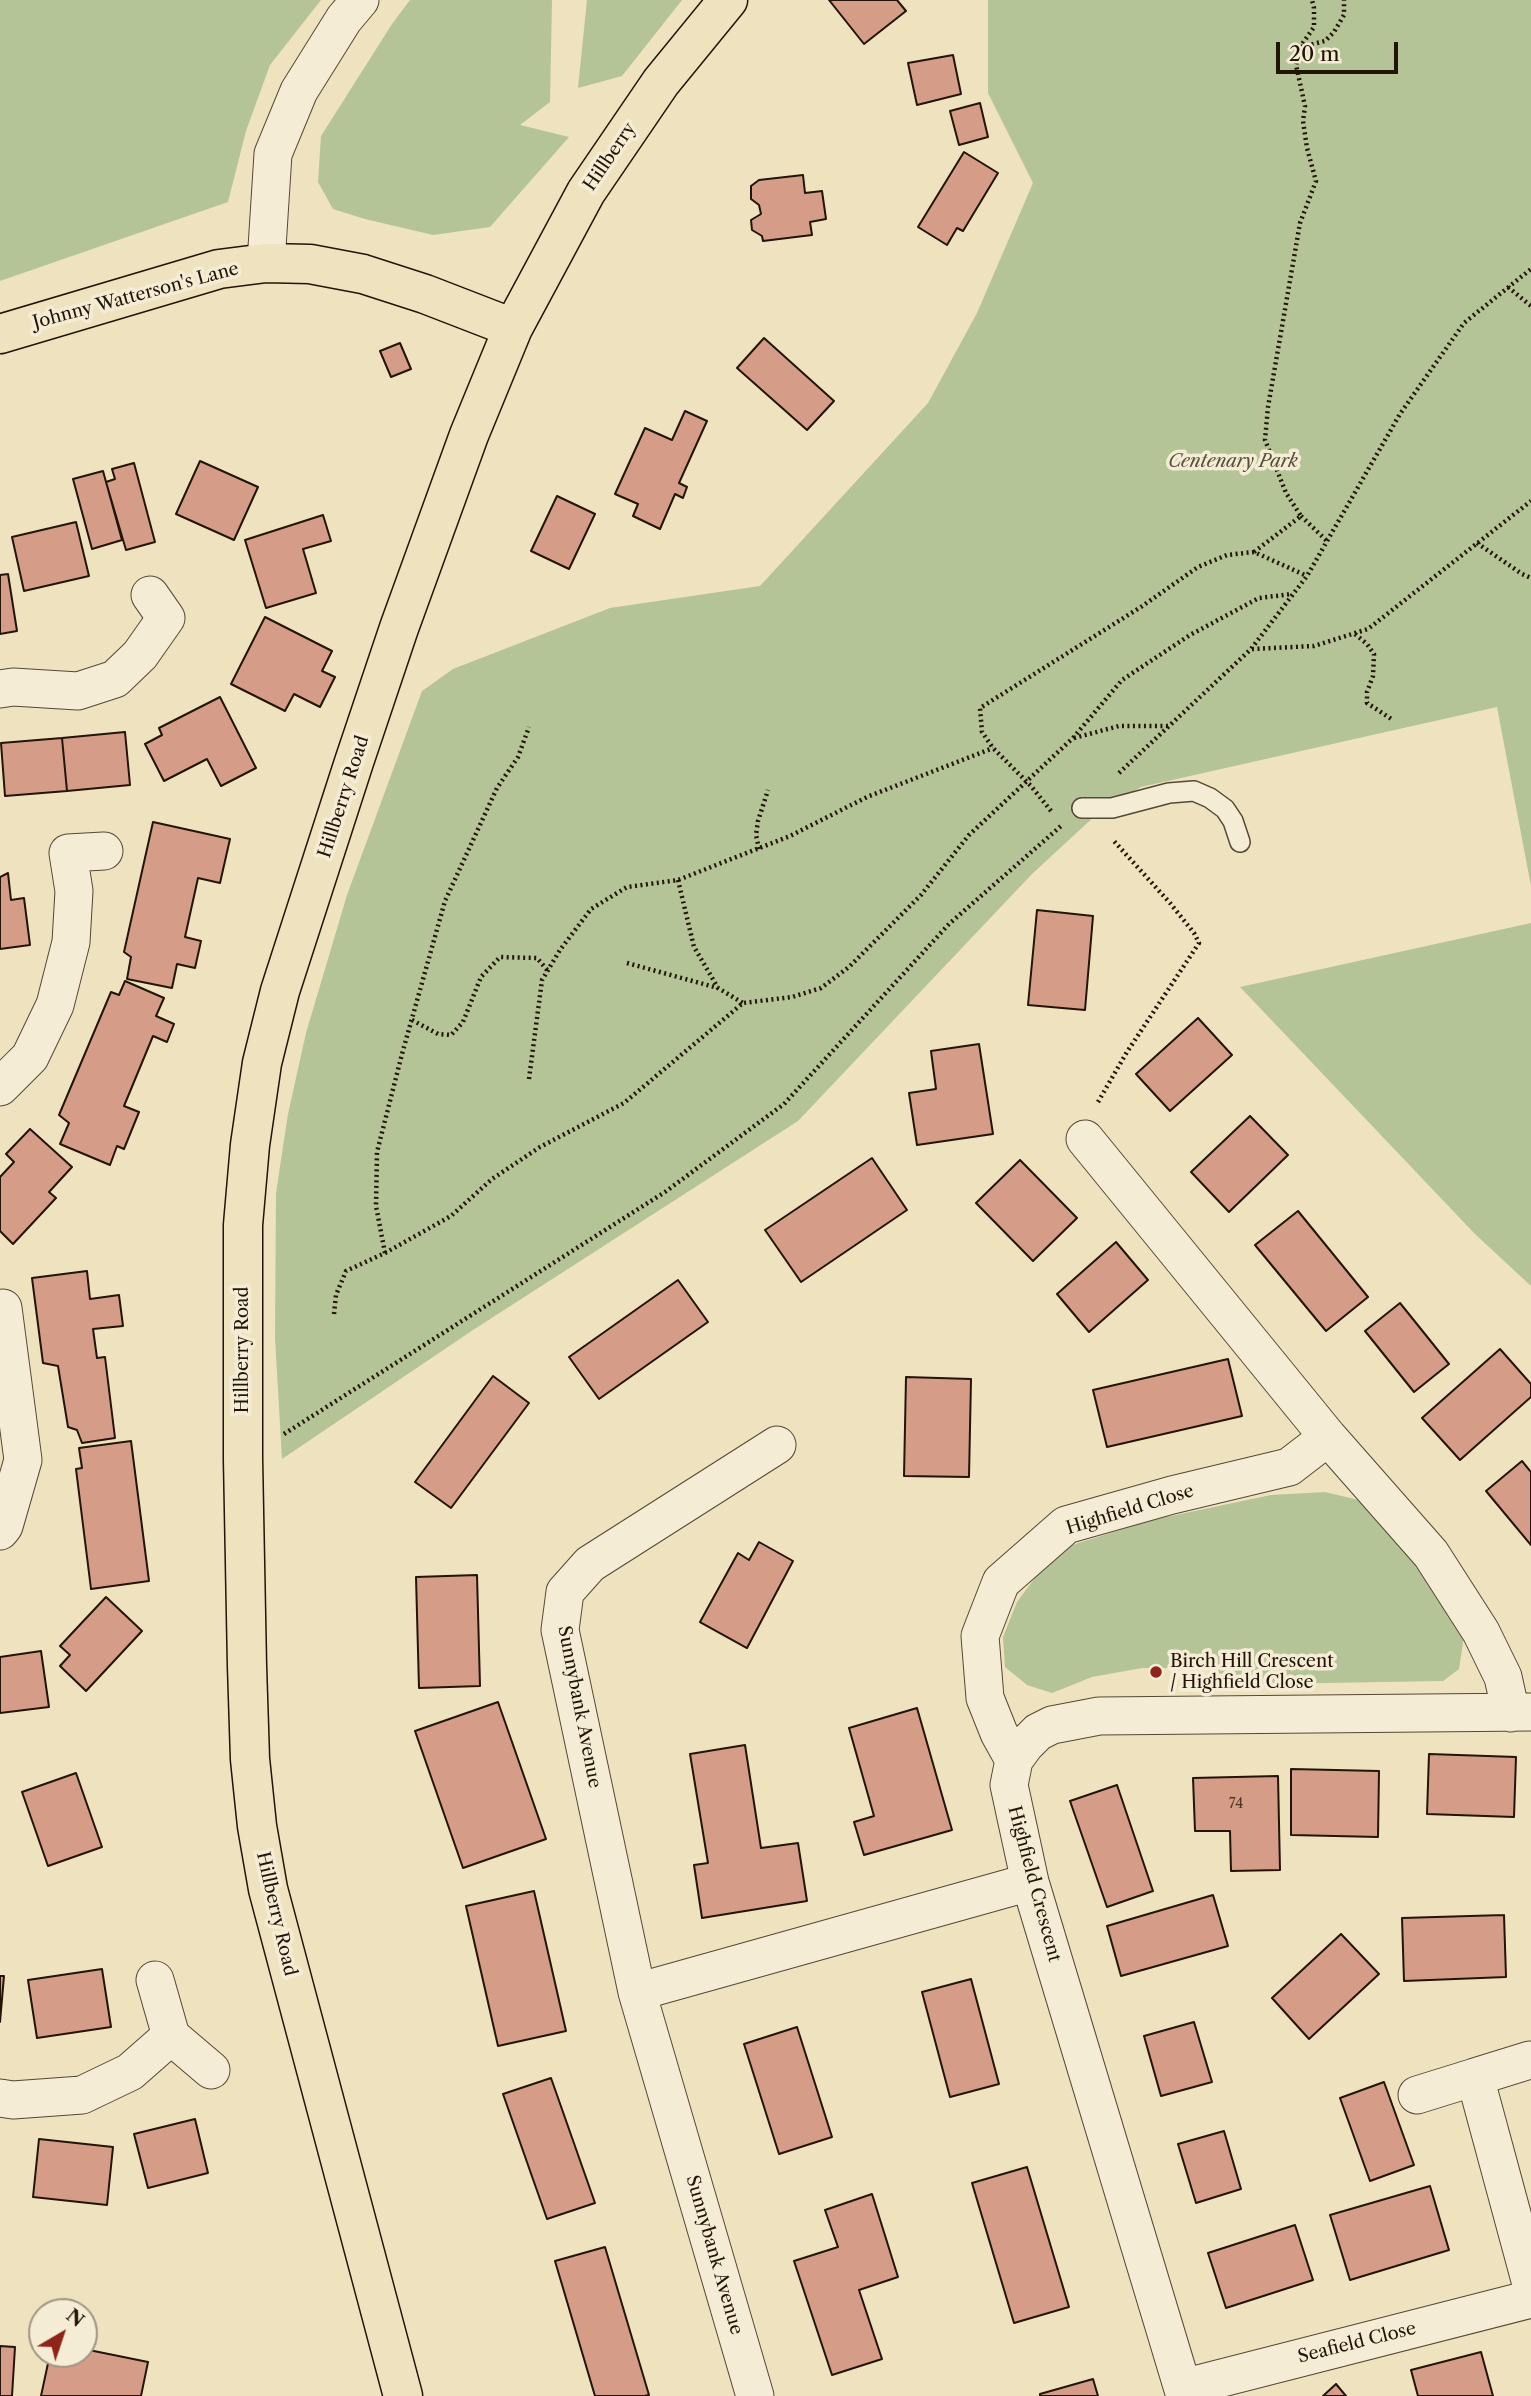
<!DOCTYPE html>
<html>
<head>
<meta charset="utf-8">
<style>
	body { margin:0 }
	#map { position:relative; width:1531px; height:2396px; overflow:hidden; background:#efe2be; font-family:"Libre Caslon Text",serif }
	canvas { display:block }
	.north { position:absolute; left:28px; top:2298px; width:70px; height:70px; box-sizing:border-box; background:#f5ecd5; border:2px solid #a19683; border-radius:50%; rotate:39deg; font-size:19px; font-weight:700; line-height:28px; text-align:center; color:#221407 }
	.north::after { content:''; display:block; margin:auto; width:24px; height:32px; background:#8f2418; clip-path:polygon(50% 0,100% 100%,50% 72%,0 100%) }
	.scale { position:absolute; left:1276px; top:42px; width:122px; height:32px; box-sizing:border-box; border:4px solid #221407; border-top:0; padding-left:9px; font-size:21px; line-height:24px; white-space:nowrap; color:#221407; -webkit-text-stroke:5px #f5ecd5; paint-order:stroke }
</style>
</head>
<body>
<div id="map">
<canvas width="1531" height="2396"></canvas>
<div class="north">N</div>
<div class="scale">20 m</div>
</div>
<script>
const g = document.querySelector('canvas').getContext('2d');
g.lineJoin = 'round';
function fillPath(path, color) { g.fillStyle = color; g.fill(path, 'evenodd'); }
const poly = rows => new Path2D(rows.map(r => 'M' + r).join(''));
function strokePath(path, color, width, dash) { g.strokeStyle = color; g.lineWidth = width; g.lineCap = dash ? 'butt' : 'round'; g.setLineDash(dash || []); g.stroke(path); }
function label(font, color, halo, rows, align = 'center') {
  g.font = font + ' "Libre Caslon Text",serif'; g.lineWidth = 7; g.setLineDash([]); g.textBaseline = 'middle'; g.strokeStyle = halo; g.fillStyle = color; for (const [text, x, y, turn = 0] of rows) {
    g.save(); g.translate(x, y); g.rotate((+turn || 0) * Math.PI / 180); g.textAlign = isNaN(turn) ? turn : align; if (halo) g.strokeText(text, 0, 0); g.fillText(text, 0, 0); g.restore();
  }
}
fillPath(poly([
	[0,0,321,0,270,65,246,131,228,202,0,281],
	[410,0,552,0,550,102,520,125,569,137,490,227,433,235,365,219,333,209,318,182,321,136,392,24],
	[587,0,682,0,622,76,578,88],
	[988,0,1531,0,1531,886,1497,707,1141,787,1098,813,1032,874,798,1121,473,1330,282,1459,275,1338,276,1193,288,1114,306,1033,347,895,422,691,453,669,610,608,760,586,928,403,977,313,1033,183,988,93],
	[1531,923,1531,1286,1475,1234,1240,987],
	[1325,1492,1367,1502,1411,1555,1464,1636,1459,1669,1443,1681,1265,1684,1198,1668,1142,1668,1092,1677,1052,1693,1027,1685,1005,1667,1003,1637,1017,1602,1037,1575,1069,1546,1152,1520,1271,1495]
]), '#b4c496');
const building = poly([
	[829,0,897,0,906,11,864,44,829,0],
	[953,55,961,94,917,105,908,63,953,55],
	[980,103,988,137,959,145,950,111,980,103],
	[964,152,998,173,963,231,957,228,947,245,918,227,964,152],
	[803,175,805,193,822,191,826,219,810,222,812,235,763,241,762,236,752,230,751,220,761,214,759,205,751,199,751,186,759,180,803,175],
	[764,338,834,401,807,430,737,368,764,338],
	[400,343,411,369,391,377,380,351,400,343],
	[685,411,707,421,679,483,687,487,683,498,675,494,660,529,633,516,638,504,615,494,645,428,672,440,685,411],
	[200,461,258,487,234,540,176,514,200,461],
	[134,463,155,542,126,550,106,482,115,479,112,469,134,463],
	[103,471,122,540,92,549,73,479,103,471],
	[557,496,595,514,569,569,531,551,557,496],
	[323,515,331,541,303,549,316,593,266,608,245,540,323,515],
	[76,522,89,576,24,591,12,537,76,522],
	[8,574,17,631,0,634,0,575,8,574],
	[265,617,332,651,322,671,335,677,320,707,294,694,285,711,231,684,265,617],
	[220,697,256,768,221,786,207,759,164,781,145,744,162,735,159,728,220,697],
	[125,732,130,785,67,791,62,738,125,732],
	[62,738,67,791,5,796,1,743,62,738],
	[153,822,230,839,220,883,198,878,185,937,201,941,195,968,177,964,172,988,127,979,131,957,124,952,153,822],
	[8,873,11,900,24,898,30,945,0,949,0,877,8,873],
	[1037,910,1093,916,1085,1010,1028,1005,1037,910],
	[125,981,164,998,156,1016,174,1024,167,1042,153,1036,124,1106,139,1112,124,1149,117,1146,110,1165,60,1144,69,1123,59,1115,111,992,119,995,125,981],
	[1198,1018,1232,1055,1170,1111,1136,1074,1198,1018],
	[979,1044,993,1134,917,1145,909,1093,936,1089,931,1051,979,1044],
	[1250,1116,1288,1155,1229,1212,1191,1172,1250,1116],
	[30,1129,72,1167,49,1192,56,1198,13,1244,0,1231,0,1177,14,1162,6,1154,30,1129],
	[872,1158,907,1210,801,1282,765,1230,872,1158],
	[1020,1160,1077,1218,1033,1261,976,1203,1020,1160],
	[1298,1211,1368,1297,1326,1331,1255,1245,1298,1211],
	[1116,1242,1148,1280,1089,1332,1057,1294,1116,1242],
	[87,1271,90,1299,119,1295,123,1326,93,1329,97,1358,105,1357,115,1438,82,1443,77,1430,68,1427,58,1366,43,1363,32,1278,87,1271],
	[678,1280,708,1322,599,1399,569,1357,678,1280],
	[1400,1303,1449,1364,1414,1392,1365,1331,1400,1303],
	[1500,1349,1531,1384,1531,1397,1460,1460,1422,1418,1500,1349],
	[1228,1359,1242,1416,1107,1447,1093,1390,1228,1359],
	[493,1376,529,1403,451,1508,415,1482,493,1376],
	[906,1377,971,1379,969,1477,904,1476,906,1377],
	[131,1441,149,1581,91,1589,76,1469,82,1468,79,1448,131,1441],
	[1522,1461,1531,1472,1531,1545,1486,1491,1522,1461],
	[759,1542,793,1561,747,1648,700,1622,738,1553,749,1560,759,1542],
	[477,1575,480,1686,419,1688,416,1577,477,1575],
	[106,1597,142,1631,86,1691,60,1666,70,1655,60,1646,106,1597],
	[41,1651,49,1707,0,1713,0,1657,41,1651],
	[498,1702,546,1839,463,1868,415,1731,498,1702],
	[917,1708,952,1830,864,1855,854,1822,874,1816,849,1728,917,1708],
	[745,1745,761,1848,798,1843,807,1901,702,1918,694,1865,708,1863,690,1754,745,1745],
	[1429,1754,1516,1757,1514,1817,1427,1814,1429,1754],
	[1291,1769,1379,1771,1378,1837,1291,1835,1291,1769],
	[76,1773,102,1847,48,1866,22,1792,76,1773],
	[1278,1776,1280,1870,1231,1871,1230,1831,1195,1831,1193,1778,1278,1776],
	[1117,1785,1153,1891,1107,1907,1070,1801,1117,1785],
	[534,1891,566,2031,498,2046,466,1906,534,1891],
	[1213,1895,1228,1946,1121,1976,1107,1926,1213,1895],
	[1504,1915,1506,1977,1404,1981,1402,1918,1504,1915],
	[1341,1934,1379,1974,1309,2039,1272,1998,1341,1934],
	[102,1969,111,2027,37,2038,28,1980,102,1969],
	[0,1976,4,1976,0,2022,0,1976],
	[971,1979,999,2084,950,2097,922,1992,971,1979],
	[1194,2022,1212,2082,1161,2096,1144,2036,1194,2022],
	[797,2027,832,2137,779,2154,744,2044,797,2027],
	[551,2078,595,2203,547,2219,503,2094,551,2078],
	[1384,2082,1414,2165,1370,2181,1340,2098,1384,2082],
	[195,2119,208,2173,148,2188,134,2134,195,2119],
	[1224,2131,1241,2189,1196,2203,1178,2144,1224,2131],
	[39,2139,113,2147,107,2205,33,2197,39,2139],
	[1027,2167,1069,2307,1014,2323,972,2183,1027,2167],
	[1430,2186,1449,2250,1350,2280,1330,2215,1430,2186],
	[872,2194,898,2277,859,2290,882,2359,832,2375,794,2261,838,2247,825,2210,872,2194],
	[1295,2225,1313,2280,1226,2308,1208,2253,1295,2225],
	[605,2247,649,2395,644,2396,595,2396,555,2261,605,2247],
	[0,2346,15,2347,12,2396,0,2396,0,2346],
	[84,2349,148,2362,141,2396,41,2396,50,2354,84,2354,84,2349],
	[1481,2352,1493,2396,1418,2396,1411,2370,1481,2352],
	[1093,2379,1098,2396,1040,2396,1040,2394,1093,2379],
	[1336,2384,1346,2396,1323,2396,1336,2384]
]);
fillPath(building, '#d59c88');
strokePath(building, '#221407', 2);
const service = poly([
	[1082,808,1112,808,1169,793,1194,791,1210,798,1225,809,1233,821,1240,842]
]);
const minor = poly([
	[266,263,273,154,299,91,344,19,360,0],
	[0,689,13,687,78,691,115,679,140,655,166,618,150,595],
	[0,1087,30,1057,55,1005,71,942,74,891,68,853,104,851],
	[1085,1139,1328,1437,1431,1554,1481,1632,1503,1677,1511,1713],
	[0,1531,4,1526,23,1460,3,1308],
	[1014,1760,999,1733,985,1698,980,1636,1001,1582,1066,1525,1172,1495,1289,1467,1328,1437],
	[155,1980,171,2036],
	[637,1992,1030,1882],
	[1530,2060,1475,2077,1531,2284],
	[1417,2095,1475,2077],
	[0,2098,13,2100,82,2095,130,2072,171,2036,211,2070],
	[1183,2388,1531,2299],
	[755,2396,637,1992,560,1630,565,1592,590,1564,777,1445],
	[1185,2396,1030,1882,1009,1785,1014,1760,1025,1745,1038,1732,1052,1725,1099,1716,1531,1712]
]);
const trunk = poly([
	[0,334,219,269,266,263,310,264,363,274,425,294,513,328],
	[403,2396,268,1889,257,1826,250,1759,247,1666,243,1459,243,1225,250,1145,262,1063,280,991,354,762,399,628,469,435,513,328,586,192,661,82,728,0]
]);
strokePath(service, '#554835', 22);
strokePath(minor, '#554835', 39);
strokePath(trunk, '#221407', 41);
strokePath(poly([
	[1301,47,1325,41,1334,32,1344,15,1344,0],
	[1508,287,1531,306],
	[1301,516,1327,541],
	[1477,543,1522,574,1531,578],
	[1254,552,1301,516,1286,493,1265,440,1268,407,1300,223,1316,181,1307,148,1303,121,1305,106,1296,65,1300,47,1314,27,1314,8,1312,0],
	[1355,634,1367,644,1374,654,1373,676,1367,692,1367,703,1393,720],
	[1252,649,1314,646,1368,629,1531,501],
	[1074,738,1119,726,1168,726],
	[1119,773,1251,649,1307,576,1400,414,1464,323,1531,269],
	[1051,811,1031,786,993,748,982,732,980,708,1141,607,1198,567,1227,555,1254,552,1307,576],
	[759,849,756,835,758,821,768,790],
	[678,880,694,947,718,988,743,1003],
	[627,963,718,988],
	[412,1020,438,1034,451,1035,463,1022,481,977,500,957,537,958,548,971],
	[529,1079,542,980,560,950,591,909,627,887,678,880,790,836,867,797,993,748],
	[1098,1102,1127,1052,1199,943,1194,933,1170,903,1113,840],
	[385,1253,376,1206,377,1152,402,1054,445,901,497,788,518,757,529,727],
	[334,1314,336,1295,346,1271,385,1253,451,1216,492,1179,540,1147,624,1103,743,1003,792,997,821,988,849,967,921,895,969,835,1073,738,1122,680,1190,635,1259,598,1292,594],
	[284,1434,665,1192,784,1104,949,924,1061,826]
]), '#221407', 4.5, [2, 3.5]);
strokePath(service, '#f5ecd5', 19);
strokePath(minor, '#f5ecd5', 37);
strokePath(trunk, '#efe2be', 38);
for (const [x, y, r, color] of [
	[1156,1672,7,"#8f2418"]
]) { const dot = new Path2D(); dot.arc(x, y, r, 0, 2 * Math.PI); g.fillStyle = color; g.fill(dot); strokePath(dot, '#f5ecd5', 2.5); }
label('14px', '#4f3627', null, [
	["74",1236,1804]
]);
label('18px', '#221407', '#f5ecd5', [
	["Hillberry",610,157,-56],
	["Johnny Watterson's Lane",136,296,-15],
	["Hillberry Road",344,797,-72],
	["Hillberry Road",243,1350,-90],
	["Highfield Close",1130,1510,-17],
	["Sunnybank Avenue",579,1707,79],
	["Highfield Crescent",1034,1884,75],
	["Hillberry Road",276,1914,77],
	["Sunnybank Avenue",714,2255,74],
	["Seafield Close",1357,2343,-14]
]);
label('italic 18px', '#555239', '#f5ecd5', [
	["Centenary Park",1233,462]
]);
label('18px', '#221407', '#f5ecd5', [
	["Birch Hill Crescent",1170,1662],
	["/ Highfield Close",1170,1683]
], 'left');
</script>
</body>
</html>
